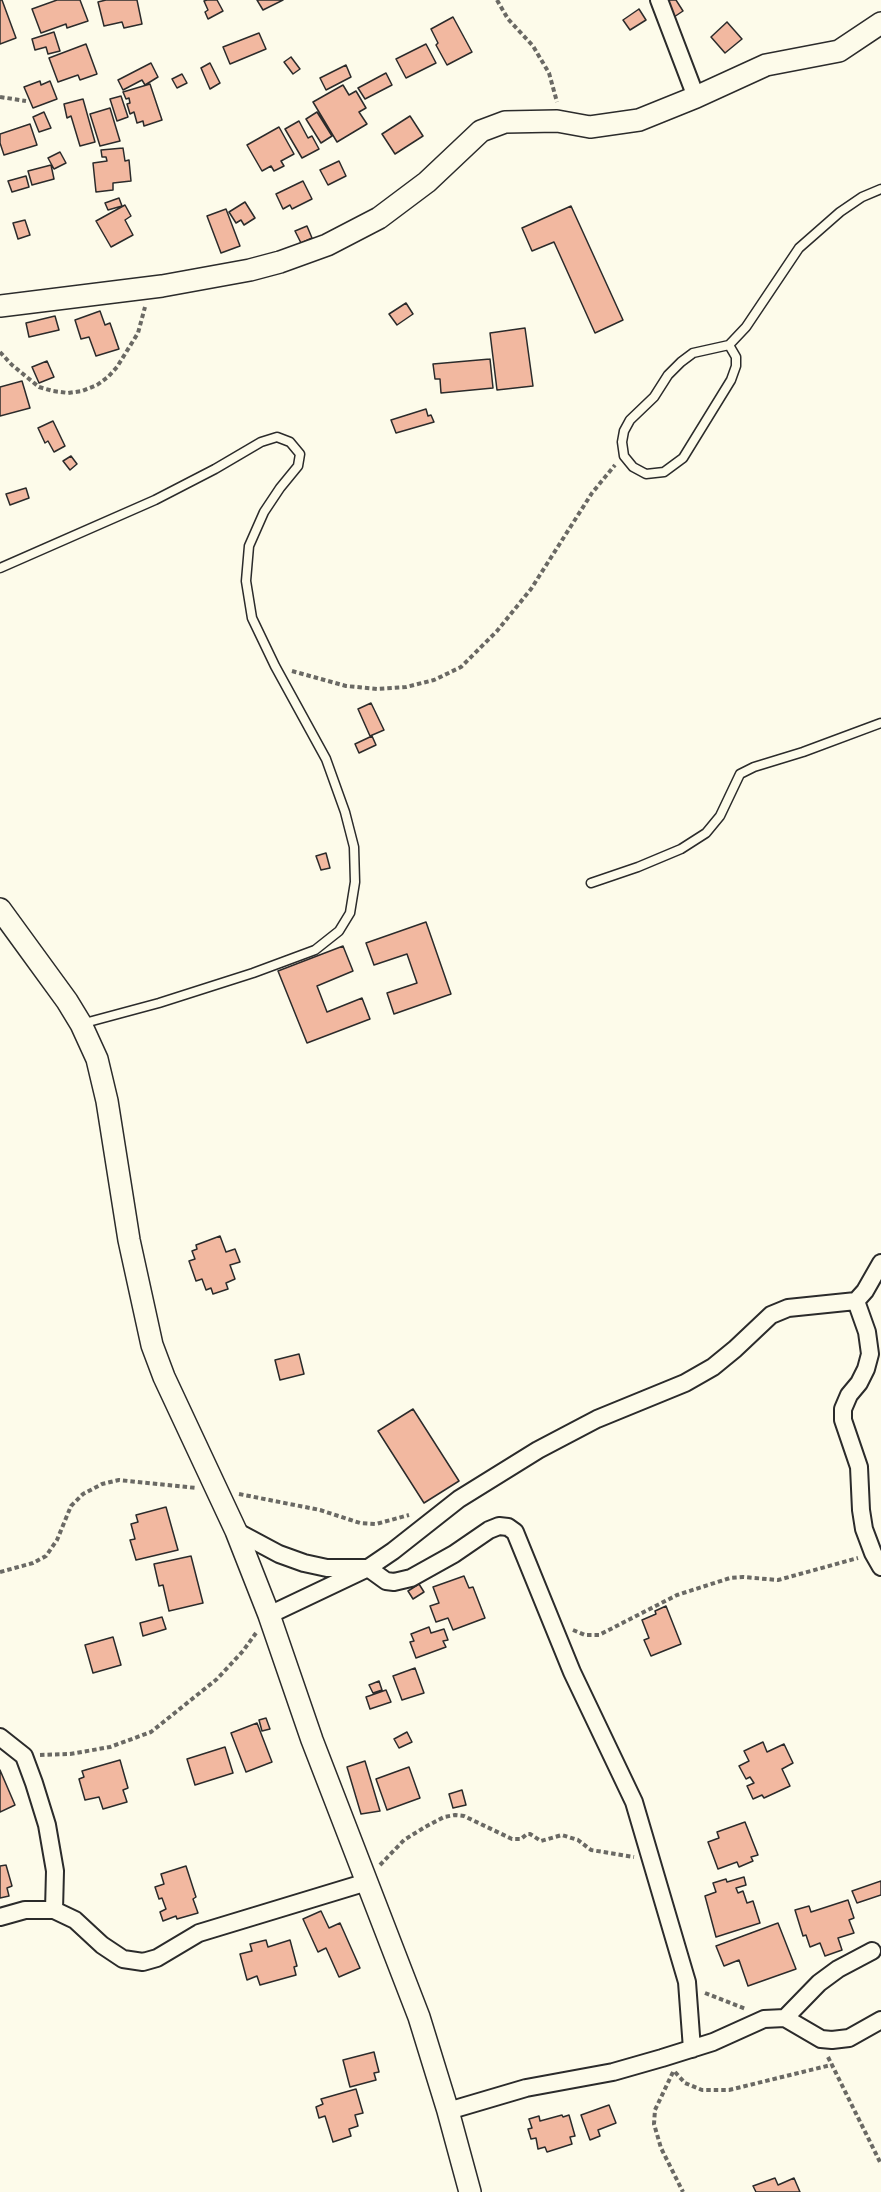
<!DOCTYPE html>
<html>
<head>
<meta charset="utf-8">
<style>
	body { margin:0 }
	canvas { display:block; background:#fdfbea }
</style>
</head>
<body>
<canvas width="881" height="2192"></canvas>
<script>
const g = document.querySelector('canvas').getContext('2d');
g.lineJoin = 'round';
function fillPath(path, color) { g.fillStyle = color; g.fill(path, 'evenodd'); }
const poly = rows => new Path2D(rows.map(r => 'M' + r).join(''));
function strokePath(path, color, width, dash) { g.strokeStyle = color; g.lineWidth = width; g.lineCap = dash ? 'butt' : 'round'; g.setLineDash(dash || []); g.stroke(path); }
const building = poly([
	[0,0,2,0,16,38,0,44,0,0],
	[57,0,80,0,88,21,67,28,66,24,41,33,32,9,57,0],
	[106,0,137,0,142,24,124,28,122,22,104,26,98,2,106,0],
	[207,0,217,0,223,11,208,19,205,12,208,10,204,1,207,0],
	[257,0,283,0,263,10,257,0],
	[670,0,676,0,683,11,674,17,666,3,670,0],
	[639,9,646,20,630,30,623,20,639,9],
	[453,17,472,52,447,65,436,45,438,43,431,29,453,17],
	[727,22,742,39,725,53,711,37,727,22],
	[54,32,60,51,48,54,46,47,35,50,32,39,54,32],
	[259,33,266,49,230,64,223,47,259,33],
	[86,44,97,74,80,80,78,75,58,82,49,58,86,44],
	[426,44,436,63,406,78,396,59,426,44],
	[291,57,300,69,293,74,284,62,291,57],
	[151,63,158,77,145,85,142,80,123,90,118,80,151,63],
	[210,63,220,83,210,89,201,68,210,63],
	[346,65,351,77,326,90,320,78,346,65],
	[386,73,392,85,365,99,358,88,386,73],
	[182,74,187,83,177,88,172,79,182,74],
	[40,81,41,85,50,81,57,99,33,108,24,87,40,81],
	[150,84,162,120,144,126,143,121,137,123,134,112,130,114,127,104,130,103,129,98,126,99,123,92,150,84],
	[343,85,349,95,356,91,366,108,359,112,367,124,337,142,313,102,343,85],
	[121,96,128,117,117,121,110,99,121,96],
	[83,99,95,142,80,146,71,116,67,118,64,104,83,99],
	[110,108,120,141,100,146,90,114,110,108],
	[44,112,51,128,39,132,33,117,44,112],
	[317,112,332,136,321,143,306,119,317,112],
	[410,116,423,136,395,154,382,134,410,116],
	[299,121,308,138,312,136,319,149,302,158,285,129,299,121],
	[30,124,37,145,4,155,0,143,0,134,30,124],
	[279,127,294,154,281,161,284,166,274,171,271,166,262,171,247,145,279,127],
	[123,148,125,161,129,160,131,181,113,183,113,190,96,192,93,163,107,161,106,157,102,157,101,150,123,148],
	[60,152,66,163,54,169,48,158,60,152],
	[339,161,346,176,328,185,320,170,339,161],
	[51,165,54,179,32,185,28,171,51,165],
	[26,176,29,187,12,192,8,181,26,176],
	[303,181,312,199,292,209,290,205,283,209,276,194,303,181],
	[119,198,122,206,108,210,105,203,119,198],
	[245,202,255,218,244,225,241,220,236,223,229,212,245,202],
	[125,205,131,216,125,220,133,235,111,247,96,221,125,205],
	[571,206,623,320,595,333,554,242,532,251,522,228,571,206],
	[226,209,240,246,221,253,207,216,226,209],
	[25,220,30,235,18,239,13,223,25,220],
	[307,226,312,238,301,243,295,231,307,226],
	[406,303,413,314,397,325,389,314,406,303],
	[100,311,105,325,110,323,119,349,96,356,89,337,81,339,75,320,100,311],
	[55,316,59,330,29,337,26,323,55,316],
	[525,328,533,386,497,390,490,333,525,328],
	[490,359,493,388,441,393,440,379,435,379,433,364,490,359],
	[47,361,54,377,39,383,32,367,47,361],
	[22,381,30,408,0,416,0,387,22,381],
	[426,409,428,416,431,415,434,422,396,433,391,420,426,409],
	[53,421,65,446,54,452,48,441,45,443,38,428,53,421],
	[71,456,77,464,70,470,63,461,71,456],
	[26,488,29,498,10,505,6,494,26,488],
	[371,703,384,730,370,736,358,709,371,703],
	[372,736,376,745,359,753,355,744,372,736],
	[326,853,330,868,321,870,316,856,326,853],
	[426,922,451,994,394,1014,387,993,417,983,407,954,374,965,366,943,426,922],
	[343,946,353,971,317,986,327,1012,362,998,370,1019,307,1043,278,971,343,946],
	[220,1236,226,1252,235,1249,240,1262,230,1265,235,1279,226,1283,228,1289,213,1294,211,1288,206,1290,202,1279,196,1281,189,1261,195,1259,192,1251,197,1249,196,1245,220,1236],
	[299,1354,304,1374,280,1380,275,1360,299,1354],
	[413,1409,459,1481,424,1503,378,1431,413,1409],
	[166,1507,178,1550,136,1560,130,1540,135,1539,131,1524,138,1522,136,1515,166,1507],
	[191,1556,203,1603,169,1611,163,1585,159,1586,154,1564,191,1556],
	[464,1576,469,1588,473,1587,485,1618,453,1630,448,1618,436,1622,430,1606,439,1603,433,1587,464,1576],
	[419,1584,424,1592,413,1599,408,1591,419,1584],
	[666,1606,681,1644,651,1656,644,1640,649,1638,642,1620,656,1614,655,1611,666,1606],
	[162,1617,166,1629,143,1636,140,1623,162,1617],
	[429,1627,431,1633,444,1629,448,1640,443,1641,446,1647,416,1658,410,1642,414,1641,411,1634,429,1627],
	[113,1637,121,1665,93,1673,85,1645,113,1637],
	[415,1668,424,1693,402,1700,393,1676,415,1668],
	[379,1681,382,1690,373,1693,369,1685,379,1681],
	[386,1690,391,1702,370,1709,366,1697,386,1690],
	[266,1718,270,1729,262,1731,259,1720,266,1718],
	[257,1723,272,1762,246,1772,231,1733,257,1723],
	[407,1732,412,1742,399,1748,394,1739,407,1732],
	[763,1742,767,1752,784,1744,793,1763,782,1769,790,1786,764,1798,762,1795,753,1799,747,1786,754,1783,750,1777,746,1779,739,1766,749,1761,744,1751,763,1742],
	[225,1747,233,1773,195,1785,187,1759,225,1747],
	[120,1760,128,1788,123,1790,127,1802,103,1809,99,1797,85,1800,79,1779,84,1777,82,1771,120,1760],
	[365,1761,380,1811,361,1814,347,1767,365,1761],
	[409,1767,420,1798,387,1810,376,1779,409,1767],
	[0,1770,15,1805,0,1812,0,1770],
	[462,1790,466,1805,453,1808,449,1794,462,1790],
	[745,1822,758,1855,751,1857,753,1861,739,1867,737,1862,718,1869,708,1842,719,1838,717,1832,745,1822],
	[6,1865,12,1886,7,1888,9,1896,0,1898,0,1866,6,1865],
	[186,1866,196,1897,193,1899,198,1913,177,1919,176,1916,163,1921,160,1912,166,1909,162,1898,159,1899,155,1887,164,1884,161,1874,186,1866],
	[744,1877,746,1885,736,1888,738,1893,743,1891,747,1903,753,1901,760,1923,716,1937,705,1896,716,1892,713,1883,726,1879,727,1882,744,1877],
	[881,1881,881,1895,857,1903,852,1891,881,1881],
	[848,1900,854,1918,849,1920,854,1933,838,1938,842,1950,825,1956,820,1943,810,1947,806,1935,803,1936,795,1910,809,1906,811,1912,848,1900],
	[321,1911,329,1928,340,1923,360,1968,339,1977,326,1948,318,1952,303,1919,321,1911],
	[778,1923,796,1969,748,1986,739,1960,724,1966,716,1946,778,1923],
	[266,1940,268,1947,290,1940,297,1966,294,1967,296,1975,260,1985,257,1976,247,1980,240,1954,252,1951,250,1944,266,1940],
	[374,2052,379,2072,374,2073,376,2080,350,2087,343,2060,374,2052],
	[356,2089,363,2113,355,2115,358,2126,349,2129,351,2136,333,2142,325,2116,319,2118,316,2107,323,2104,321,2099,356,2089],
	[609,2105,616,2123,598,2130,600,2136,590,2140,581,2115,609,2105],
	[562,2115,563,2117,569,2115,575,2136,570,2137,572,2144,547,2152,545,2147,538,2149,536,2138,531,2139,528,2129,532,2128,529,2119,539,2116,540,2121,562,2115],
	[775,2178,778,2185,794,2178,800,2192,756,2192,753,2186,775,2178]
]);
fillPath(building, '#f2b8a0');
strokePath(building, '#2b2b2b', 1.5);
const service = poly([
	[729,345,736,357,736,366,731,380,683,458,664,472,646,474,633,467,624,456,622,442,624,431,630,420,654,397,668,375,681,362,693,353,729,345,746,327,799,248,840,212,862,197,881,189],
	[0,568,155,500,215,469,261,442,277,437,290,442,300,454,298,466,280,488,264,512,249,546,246,581,252,618,275,666,326,759,345,812,354,847,355,882,350,913,339,931,315,950,253,973,159,1003,81,1024],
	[591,883,638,867,681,849,706,833,720,816,740,774,754,767,803,752,881,723]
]);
const minor = poly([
	[659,0,696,97],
	[856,1301,867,1332,870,1354,866,1369,859,1383,849,1395,843,1409,843,1420,859,1467,861,1510,864,1529,873,1553,881,1567],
	[236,1531,279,1554,304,1563,327,1568,368,1568,386,1581,394,1582,411,1578,454,1554,489,1530,499,1526,508,1527,515,1532,572,1672,634,1802,687,1982,692,2049],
	[269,1615,368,1568,393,1551,459,1499,538,1450,597,1419,685,1383,713,1367,735,1349,771,1315,788,1308,856,1301,865,1291,881,1263],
	[0,1737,24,1756,34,1783,47,1825,55,1871,54,1910],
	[0,1917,25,1910,54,1910,75,1920,102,1945,123,1959,143,1962,157,1958,199,1933,367,1882],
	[785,2018,819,1983,838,1969,872,1951],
	[448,2111,526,2088,613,2072,662,2058,713,2042,764,2019,785,2018,821,2039,832,2040,849,2038,881,2020]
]);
const tertiary = poly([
	[0,306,162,286,250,270,280,262,327,245,379,218,427,182,481,131,505,122,557,121,590,127,639,120,696,97,766,65,839,51,881,23],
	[0,909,67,1001,81,1024,97,1059,107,1101,129,1240,152,1345,164,1377,236,1531,269,1615,312,1740,419,2017,448,2111,470,2192]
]);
strokePath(service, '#2b2b2b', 11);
strokePath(minor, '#2b2b2b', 20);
strokePath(tertiary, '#2b2b2b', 24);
strokePath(poly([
	[497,0,508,19,533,46,549,73,557,102],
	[0,97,26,101],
	[0,352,12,365,39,387,53,391,68,393,82,391,97,385,108,377,117,367,138,333,145,307],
	[292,671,346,686,377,689,406,687,434,680,461,667,497,631,531,589,592,493,615,465],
	[239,1494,320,1510,360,1523,376,1524,409,1515],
	[0,1572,33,1563,46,1556,57,1540,71,1506,83,1494,102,1484,119,1480,196,1488],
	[573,1630,585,1635,599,1635,677,1595,730,1578,743,1577,778,1580,858,1558],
	[40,1755,70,1754,110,1747,151,1732,217,1679,243,1651,256,1633],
	[380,1865,404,1840,425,1827,444,1817,455,1815,464,1816,512,1839,521,1839,527,1834,530,1834,541,1841,562,1835,578,1840,591,1850,634,1857],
	[705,1993,746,2009],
	[828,2057,881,2164],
	[673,2072,655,2110,654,2124,661,2148,683,2192],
	[675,2072,685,2083,702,2090,729,2090,831,2065]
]), '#6a6964', 4, [4.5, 3]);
strokePath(service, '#fdfbea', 8);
strokePath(minor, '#fdfbea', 16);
strokePath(tertiary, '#fdfbea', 21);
</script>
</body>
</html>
